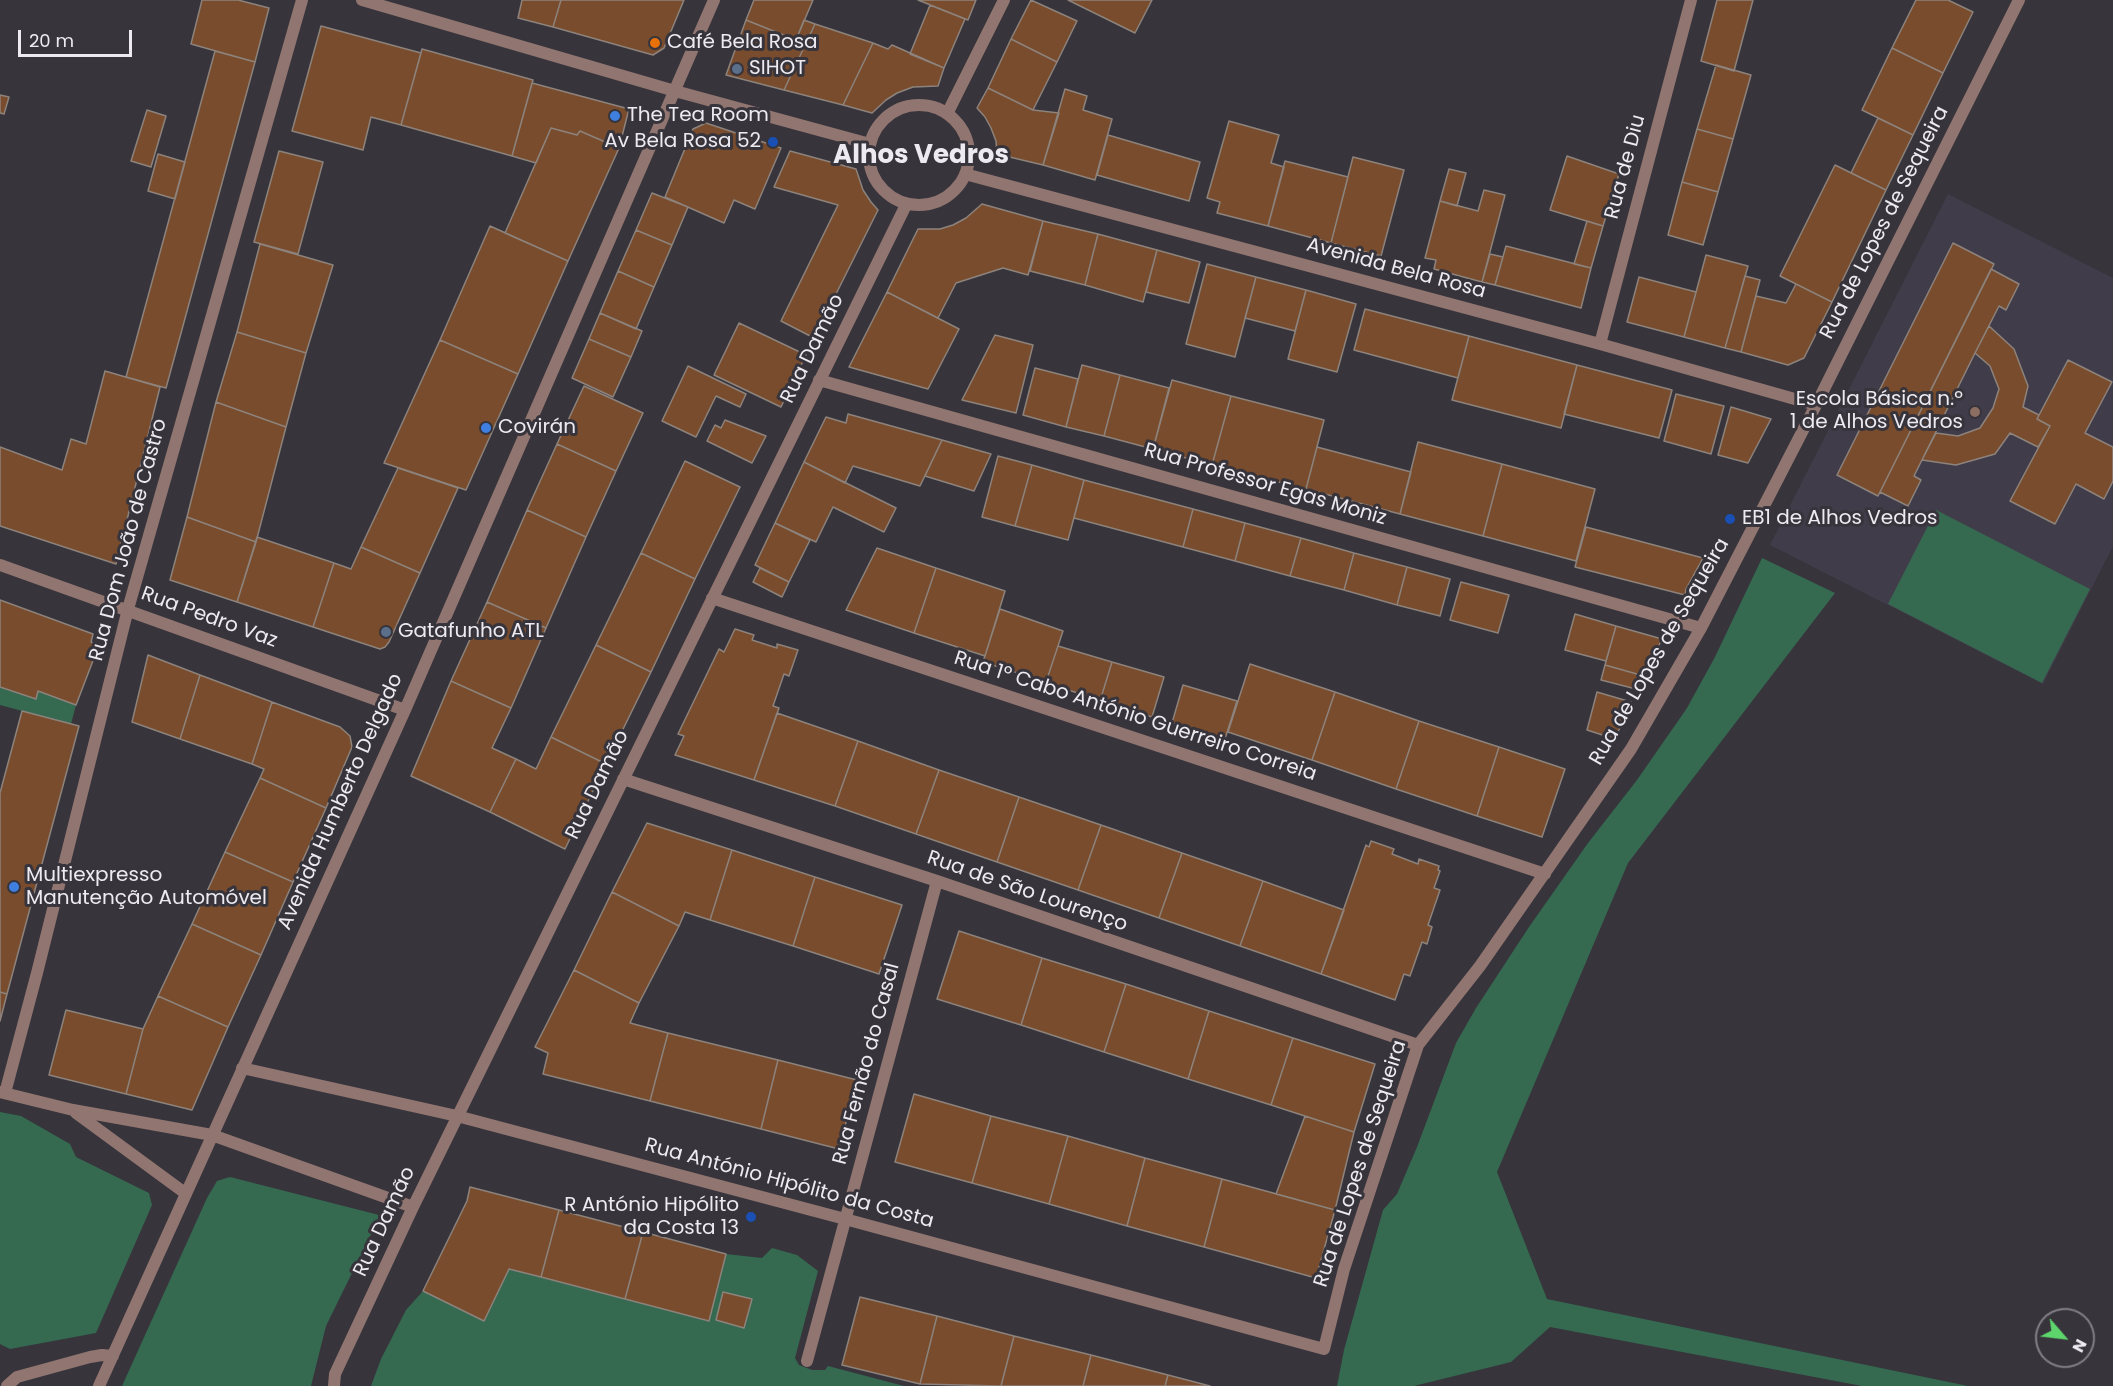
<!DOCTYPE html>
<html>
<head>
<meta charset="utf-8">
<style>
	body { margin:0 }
	#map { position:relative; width:2113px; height:1386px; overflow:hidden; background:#37343c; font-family:Poppins,sans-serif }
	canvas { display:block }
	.north { position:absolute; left:2035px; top:1308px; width:60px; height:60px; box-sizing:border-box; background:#37343c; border:2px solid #807d84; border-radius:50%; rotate:118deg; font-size:16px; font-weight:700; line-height:24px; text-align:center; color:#edebf1 }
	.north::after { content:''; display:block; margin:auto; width:21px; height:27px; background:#5ed56c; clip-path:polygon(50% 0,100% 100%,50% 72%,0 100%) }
	.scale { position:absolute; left:18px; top:30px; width:114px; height:27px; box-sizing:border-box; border:3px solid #edebf1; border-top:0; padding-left:8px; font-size:18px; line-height:21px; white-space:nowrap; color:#edebf1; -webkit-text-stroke:4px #37343c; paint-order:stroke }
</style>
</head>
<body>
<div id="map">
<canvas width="2113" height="1386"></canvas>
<div class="north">N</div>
<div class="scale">20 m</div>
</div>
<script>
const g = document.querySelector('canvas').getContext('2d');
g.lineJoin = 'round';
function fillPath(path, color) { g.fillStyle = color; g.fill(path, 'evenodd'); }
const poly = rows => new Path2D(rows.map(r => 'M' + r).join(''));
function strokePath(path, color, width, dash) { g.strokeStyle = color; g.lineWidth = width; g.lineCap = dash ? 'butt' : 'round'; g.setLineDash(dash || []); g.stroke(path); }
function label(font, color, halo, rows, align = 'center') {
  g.font = font + ' Poppins,sans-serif'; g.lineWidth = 6; g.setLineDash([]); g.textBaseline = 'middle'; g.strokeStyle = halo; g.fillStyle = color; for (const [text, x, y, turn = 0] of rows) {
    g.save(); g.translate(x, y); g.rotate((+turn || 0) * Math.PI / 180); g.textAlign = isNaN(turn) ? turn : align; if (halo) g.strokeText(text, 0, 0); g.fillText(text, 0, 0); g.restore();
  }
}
fillPath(poly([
	[1948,194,2113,278,2113,546,2043,684,1770,545]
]), '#413c4a');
fillPath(poly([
	[1936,510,2090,589,2042,683,1888,604],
	[1762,558,1835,593,1628,863,1497,1172,1547,1299,1968,1386,1862,1386,1550,1327,1511,1362,1414,1386,1337,1386,1344,1350,1383,1210,1397,1194,1417,1147,1456,1043,1476,1008,1529,927,1588,843,1637,780,1687,708,1715,657],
	[0,687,35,699,38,691,76,705,71,724,0,705],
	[0,1112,21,1116,70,1144,76,1157,149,1193,152,1205,96,1333,10,1349,0,1344],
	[230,1177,379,1215,377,1222,326,1326,311,1386,122,1386,207,1198,217,1181],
	[772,1248,797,1255,818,1271,795,1358,799,1365,812,1370,825,1370,828,1366,904,1386,371,1386,381,1359,406,1310,423,1291,509,1269,708,1321,726,1254,762,1258]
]), '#356a50');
const building = poly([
	[202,0,238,0,269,8,255,62,191,44,202,0],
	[522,0,561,0,553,27,518,18,522,0],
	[561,0,684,0,664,48,653,55,553,27,561,0],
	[754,0,813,0,796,40,746,20,754,0],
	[918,0,976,0,968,20,918,0],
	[1031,0,1077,21,1057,62,1011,39,1031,0],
	[1068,0,1152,0,1135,33,1068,0],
	[1717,0,1753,0,1734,71,1701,61,1717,0],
	[1916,0,1948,0,1973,12,1943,73,1892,48,1916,0],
	[930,5,965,19,944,68,910,54,930,5],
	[746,20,796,40,804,20,815,24,784,90,726,75,746,20],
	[815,24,873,43,843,105,784,90,815,24],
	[321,26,421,53,401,125,371,117,363,150,292,131,321,26],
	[1011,39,1057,62,1033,110,988,88,1011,39],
	[873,43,888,49,892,45,944,68,938,86,913,87,897,93,886,100,872,113,843,105,873,43],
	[1892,48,1943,73,1913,135,1862,110,1892,48],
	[422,49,533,80,512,156,401,125,422,49],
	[215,51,255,62,166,388,126,377,215,51],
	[1716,65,1751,75,1733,139,1697,129,1716,65],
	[532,83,629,109,619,148,580,131,577,135,551,128,536,163,512,156,532,83],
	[988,88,1033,110,1059,113,1043,165,997,154,996,141,991,128,985,117,977,108,988,88],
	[1065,89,1087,96,1083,110,1112,119,1095,180,1043,165,1065,89],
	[0,95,9,97,4,114,0,113,0,95],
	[147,110,166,116,151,167,131,161,147,110],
	[1878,118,1913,135,1886,190,1851,173,1878,118],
	[1229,121,1279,135,1271,163,1284,167,1268,226,1217,213,1220,202,1207,198,1229,121],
	[706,123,781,148,755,209,734,200,724,223,665,197,693,129,706,123],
	[551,128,577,135,580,131,619,148,568,261,505,233,551,128],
	[1697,129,1733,139,1718,192,1682,182,1697,129],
	[1108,135,1200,162,1189,201,1097,175,1108,135],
	[279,151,323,162,298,254,254,242,279,151],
	[790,151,856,169,863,190,871,202,878,210,814,338,781,321,838,205,774,187,790,151],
	[158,154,185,162,175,199,148,191,158,154],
	[1567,156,1619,174,1603,226,1550,210,1567,156],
	[1353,157,1404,170,1381,256,1331,243,1353,157],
	[1285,161,1348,177,1331,243,1268,226,1285,161],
	[1835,165,1886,190,1832,302,1780,276,1835,165],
	[1449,169,1466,173,1457,206,1440,201,1449,169],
	[1682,182,1718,192,1703,245,1668,235,1682,182],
	[1484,190,1505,195,1482,282,1434,269,1436,260,1425,258,1440,201,1478,211,1484,190],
	[652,193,688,207,672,245,636,230,652,193],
	[982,204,1043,221,1028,275,1003,268,956,283,938,318,887,292,918,229,940,229,953,225,966,218,982,204],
	[1043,221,1098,234,1085,285,1030,271,1043,221],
	[1587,221,1603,226,1591,268,1574,264,1587,221],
	[490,226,568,261,518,374,440,340,490,226],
	[636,230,672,245,654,287,618,271,636,230],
	[1098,234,1157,250,1143,302,1085,285,1098,234],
	[1953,243,1994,264,1878,496,1837,475,1953,243],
	[260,244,333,265,306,353,237,332,260,244],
	[1506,246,1591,268,1581,308,1495,285,1506,246],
	[1157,250,1200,262,1189,303,1146,292,1157,250],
	[1490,254,1503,257,1495,285,1482,282,1490,254],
	[1706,255,1748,266,1725,348,1684,337,1706,255],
	[1207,264,1256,277,1235,357,1186,344,1207,264],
	[1991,269,2019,284,2006,310,1999,306,1975,353,1914,476,1921,480,1908,506,1880,492,1991,269],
	[618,271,654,287,636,329,600,313,618,271],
	[1745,276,1760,280,1741,352,1725,348,1745,276],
	[1256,277,1306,290,1295,331,1245,318,1256,277],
	[1639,277,1696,292,1684,337,1627,322,1639,277],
	[1796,284,1832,302,1804,358,1788,365,1741,352,1756,296,1786,303,1796,284],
	[1306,290,1356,304,1337,372,1288,359,1306,290],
	[887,292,959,329,928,389,849,367,887,292],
	[1365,309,1469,336,1458,378,1354,350,1365,309],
	[600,313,642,331,631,357,589,339,600,313],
	[739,323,806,355,781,407,714,375,739,323],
	[1989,326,2014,349,2028,386,2023,407,2039,415,2037,419,2050,426,2038,447,2010,433,1995,454,1956,465,1922,460,1936,433,1958,436,1980,428,1993,408,1999,389,1990,366,1975,353,1989,326],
	[237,332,306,353,286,427,216,402,237,332],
	[995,335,1033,345,1016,413,962,400,995,335],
	[1469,336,1577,365,1561,428,1452,400,1469,336],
	[589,339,631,357,613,397,572,378,589,339],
	[440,340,518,374,466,490,384,463,440,340],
	[2068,360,2112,382,2085,433,2113,447,2113,481,2104,499,2076,484,2055,524,2010,501,2050,426,2037,419,2068,360],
	[1082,365,1120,375,1104,436,1066,427,1082,365],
	[1577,365,1672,390,1659,438,1564,414,1577,365],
	[688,366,746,394,740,407,716,396,696,437,662,421,688,366],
	[1035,368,1078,379,1066,427,1023,415,1035,368],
	[105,371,160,387,116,564,0,526,0,447,62,470,71,439,86,444,105,371],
	[1120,375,1169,388,1153,449,1104,436,1120,375],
	[1172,380,1231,396,1212,465,1153,449,1172,380],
	[584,386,643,413,616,471,557,444,584,386],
	[1676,394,1724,406,1711,454,1664,441,1676,394],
	[1231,396,1324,420,1306,489,1212,465,1231,396],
	[216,402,286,427,256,542,187,517,216,402],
	[1731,407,1771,419,1748,463,1718,455,1731,407],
	[848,414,942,440,920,486,853,466,845,483,804,462,826,417,846,423,848,414],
	[725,420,766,436,752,463,707,441,715,425,721,428,725,420],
	[942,440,991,454,974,491,925,476,942,440],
	[1418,442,1502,464,1483,536,1400,514,1418,442],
	[557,444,616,471,586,537,527,510,557,444],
	[1317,447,1411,472,1400,514,1306,489,1317,447],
	[998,456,1032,465,1015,526,982,517,998,456],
	[685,461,740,487,695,579,641,553,685,461],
	[804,462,896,508,884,532,833,507,816,542,775,523,804,462],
	[1502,464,1595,489,1576,561,1483,536,1502,464],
	[1032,465,1084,480,1068,540,1015,526,1032,465],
	[398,468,458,488,420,573,361,547,398,468],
	[1084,480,1193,509,1183,547,1074,518,1084,480],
	[1193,509,1245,523,1235,561,1183,547,1193,509],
	[527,510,586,537,546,628,487,602,527,510],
	[187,517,256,542,237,602,170,580,187,517],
	[775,523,810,540,789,582,755,565,775,523],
	[1245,523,1301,538,1290,576,1235,561,1245,523],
	[1586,527,1703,558,1686,589,1685,595,1575,567,1586,527],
	[257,537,334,563,313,627,237,602,257,537],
	[1301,538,1354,553,1344,590,1290,576,1301,538],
	[361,547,420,573,389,642,385,647,380,649,313,627,334,563,351,569,361,547],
	[877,548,936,568,914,633,846,610,877,548],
	[641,553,695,579,651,672,596,645,641,553],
	[1354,553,1407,567,1397,605,1344,590,1354,553],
	[1407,567,1450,579,1440,616,1397,605,1407,567],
	[760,568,789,582,782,597,753,582,760,568],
	[936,568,1005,591,985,656,914,633,936,568],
	[1461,582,1509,595,1498,633,1450,620,1461,582],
	[0,600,93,634,91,642,99,645,76,705,38,691,36,699,0,687,0,600],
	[487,602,546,628,511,708,451,681,487,602],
	[1000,609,1063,631,1046,682,983,662,1000,609],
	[1575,614,1616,626,1606,661,1565,650,1575,614],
	[1616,626,1662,639,1644,676,1605,665,1616,626],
	[735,629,754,635,752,640,777,648,777,644,798,650,789,676,784,674,773,706,779,708,754,780,675,755,684,736,678,734,719,649,724,652,735,629],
	[596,645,651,672,606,764,551,737,596,645],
	[1058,646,1112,662,1100,701,1046,682,1058,646],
	[148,655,200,675,180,739,132,722,148,655],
	[1112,662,1164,677,1152,717,1100,701,1112,662],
	[1250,664,1335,692,1312,760,1228,732,1250,664],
	[1605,665,1644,676,1636,689,1601,680,1605,665],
	[200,675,272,702,252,764,180,739,200,675],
	[451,681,511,708,492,748,516,759,490,812,411,776,451,681],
	[1183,685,1237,701,1225,739,1172,723,1183,685],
	[1335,692,1419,721,1396,789,1312,760,1335,692],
	[1597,692,1631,702,1615,739,1587,730,1597,692],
	[272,702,340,727,350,736,352,747,326,808,260,778,264,769,252,764,272,702],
	[22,711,79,726,7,994,0,992,0,793,22,711],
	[777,713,858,741,835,806,754,780,777,713],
	[1419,721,1499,747,1477,816,1396,789,1419,721],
	[551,737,606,764,565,849,490,812,516,759,536,769,551,737],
	[858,741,939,770,916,834,835,806,858,741],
	[1499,747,1565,769,1542,837,1477,816,1499,747],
	[939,770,1019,797,997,862,916,834,939,770],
	[260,778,326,808,293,882,225,852,260,778],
	[1019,797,1101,825,1078,890,997,862,1019,797],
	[647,823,732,850,710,920,685,912,679,926,612,892,647,823],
	[1101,825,1182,853,1159,918,1078,890,1101,825],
	[1371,841,1394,849,1392,854,1418,864,1419,859,1439,866,1438,870,1440,871,1434,888,1440,890,1428,925,1432,927,1427,944,1422,942,1410,976,1404,974,1395,1000,1321,974,1366,845,1369,847,1371,841],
	[732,850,815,877,793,946,710,920,732,850],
	[225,852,293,882,261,955,192,924,225,852],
	[1182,853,1263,881,1240,946,1159,918,1182,853],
	[815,877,902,905,879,974,793,946,815,877],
	[1263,881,1344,910,1321,974,1240,946,1263,881],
	[612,892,679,926,639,1003,574,970,612,892],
	[192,924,261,955,228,1027,158,996,192,924],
	[959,931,1042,958,1021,1025,937,999,959,931],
	[1042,958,1126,984,1104,1052,1021,1025,1042,958],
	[574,970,639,1003,630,1023,668,1033,650,1101,543,1074,548,1053,535,1047,574,970],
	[1126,984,1209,1011,1188,1079,1104,1052,1126,984],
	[0,992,7,994,0,1021,0,992],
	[158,996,228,1027,192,1110,126,1094,143,1029,158,996],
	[66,1010,143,1029,126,1094,49,1075,66,1010],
	[1209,1011,1293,1038,1271,1105,1188,1079,1209,1011],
	[668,1033,778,1060,761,1129,650,1101,668,1033],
	[1293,1038,1375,1064,1354,1132,1271,1105,1293,1038],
	[778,1060,857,1080,839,1149,761,1129,778,1060],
	[914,1094,991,1116,972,1183,895,1162,914,1094],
	[991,1116,1068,1136,1049,1204,972,1183,991,1116],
	[1305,1116,1354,1132,1335,1210,1276,1194,1305,1116],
	[1068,1136,1145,1158,1127,1226,1049,1204,1068,1136],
	[1145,1158,1222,1179,1204,1247,1127,1226,1145,1158],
	[1222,1179,1335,1210,1316,1278,1204,1247,1222,1179],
	[470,1187,559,1210,541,1277,509,1269,484,1321,423,1291,467,1201,470,1187],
	[559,1210,643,1232,625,1299,541,1277,559,1210],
	[643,1232,726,1254,709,1321,625,1299,643,1232],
	[723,1292,752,1299,744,1328,716,1320,723,1292],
	[860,1297,937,1316,920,1384,842,1365,860,1297],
	[937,1316,1014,1336,1001,1386,920,1384,937,1316],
	[1014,1336,1091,1355,1083,1386,1001,1386,1014,1336],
	[1091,1355,1168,1375,1165,1386,1083,1386,1091,1355],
	[1168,1375,1210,1386,1165,1386,1168,1375]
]);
fillPath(building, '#784c2c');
strokePath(building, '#8d837c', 1.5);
strokePath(poly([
	[362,0,675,91,870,144],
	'869 155a50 50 0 1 1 100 0a50 50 0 1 1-100 0Z',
	[947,114,1004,0],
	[965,174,1600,344,1816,405],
	[1600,344,1691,0],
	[819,380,1701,628],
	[0,565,405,710],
	[712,598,1545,874],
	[623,779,937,881,1418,1045],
	[242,1068,457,1116,845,1219,1324,1349,1344,1269,1418,1045,1480,966,1631,749,1701,628,1816,405,2019,0],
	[0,1092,73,1110,212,1135,413,1207],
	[5,1093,37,973,128,609,302,0],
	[76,1113,185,1193],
	[807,1361,937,881],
	[7,1386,17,1377,90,1357,102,1355,113,1356],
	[99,1386,405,710,714,0],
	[334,1386,335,1374,413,1207,906,205]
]), '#907570', 12);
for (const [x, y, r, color] of [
	[655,43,6,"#e8710a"],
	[737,69,6,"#5c6f8a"],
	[615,116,6,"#3f7fe0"],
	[773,142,6,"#1a4fb4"],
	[1975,412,6,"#8d6e63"],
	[486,428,6,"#3f7fe0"],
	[1730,519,6,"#1a4fb4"],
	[386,632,6,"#5c6f8a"],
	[14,887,6,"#3f7fe0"],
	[751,1217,6,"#1a4fb4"]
]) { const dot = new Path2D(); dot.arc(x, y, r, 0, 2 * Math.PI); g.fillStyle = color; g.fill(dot); strokePath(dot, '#37343c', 2); }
label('20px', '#edebf1', '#37343c', [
	["Café Bela Rosa",667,43],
	["SIHOT",749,69],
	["The Tea Room",627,116],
	["Av Bela Rosa 52",761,142,"right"],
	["Escola Básica n.º",1963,400,"right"],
	["1 de Alhos Vedros",1963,423,"right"],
	["Covirán",498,428],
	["EB1 de Alhos Vedros",1742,519],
	["Gatafunho ATL",398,632],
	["Multiexpresso",26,876],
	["Manutenção Automóvel",26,899],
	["R António Hipólito",739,1206,"right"],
	["da Costa 13",739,1229,"right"]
], 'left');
label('20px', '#edebf1', '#37343c', [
	["Rua de Diu",1626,167,-75],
	["Rua de Lopes de Sequeira",1885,223,-63],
	["Avenida Bela Rosa",1396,269,15],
	["Rua Damão",813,349,-64],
	["Rua Professor Egas Moniz",1265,485,16],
	["Rua Dom João de Castro",129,540,-75],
	["Rua Pedro Vaz",209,618,20],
	["Rua de Lopes de Sequeira",1660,652,-60],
	["Rua 1º Cabo António Guerreiro Correia",1135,717,18],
	["Rua Damão",598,785,-64],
	["Avenida Humberto Delgado",341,802,-66],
	["Rua de São Lourenço",1027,892,19],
	["Rua Fernão do Casal",867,1064,-75],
	["Rua de Lopes de Sequeira",1361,1164,-72],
	["Rua António Hipólito da Costa",789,1184,15],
	["Rua Damão",385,1222,-65]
]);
label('bold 26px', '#edebf1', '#37343c', [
	["Alhos Vedros",921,156]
]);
</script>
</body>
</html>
